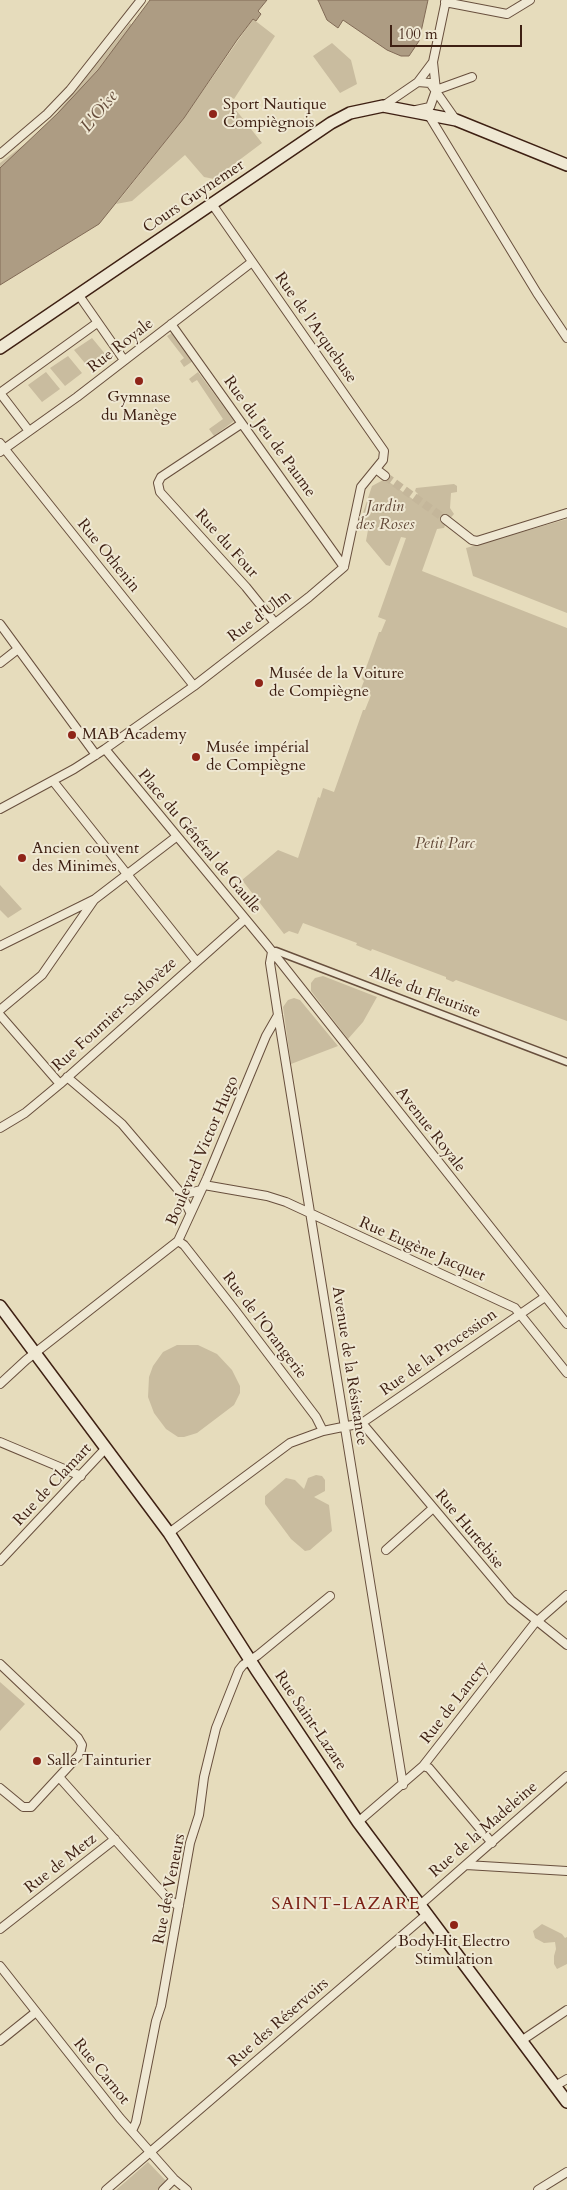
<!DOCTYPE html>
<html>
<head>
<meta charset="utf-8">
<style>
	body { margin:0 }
	#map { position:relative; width:567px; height:2190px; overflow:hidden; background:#e6dcbc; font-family:Cardo,serif }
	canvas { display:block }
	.scale { position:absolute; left:390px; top:25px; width:132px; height:22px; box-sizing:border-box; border:2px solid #3e2013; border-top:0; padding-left:6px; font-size:15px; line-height:18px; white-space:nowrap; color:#3e2013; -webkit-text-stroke:4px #efe8d3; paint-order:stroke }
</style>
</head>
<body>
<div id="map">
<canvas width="567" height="2190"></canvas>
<div class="scale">100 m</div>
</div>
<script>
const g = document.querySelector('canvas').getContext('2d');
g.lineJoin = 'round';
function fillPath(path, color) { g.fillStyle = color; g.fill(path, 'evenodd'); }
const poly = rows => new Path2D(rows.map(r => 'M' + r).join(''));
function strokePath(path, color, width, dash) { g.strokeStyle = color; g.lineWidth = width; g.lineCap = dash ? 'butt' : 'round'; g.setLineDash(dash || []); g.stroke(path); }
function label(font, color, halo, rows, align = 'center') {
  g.font = font + ' Cardo,serif'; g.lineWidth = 4; g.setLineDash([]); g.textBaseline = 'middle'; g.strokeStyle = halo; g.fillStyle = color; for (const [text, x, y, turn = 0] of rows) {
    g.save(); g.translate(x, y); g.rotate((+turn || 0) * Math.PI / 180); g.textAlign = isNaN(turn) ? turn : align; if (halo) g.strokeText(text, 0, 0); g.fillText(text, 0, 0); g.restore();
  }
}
fillPath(poly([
	[253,19,275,36,234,99,231,97,227,104,236,110,262,143,214,179,204,177,185,155,132,201,116,204,184,118],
	[130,23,133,26,72,102,0,172,0,163,34,137,57,113],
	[332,43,351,60,357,84,340,93,313,56],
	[172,333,193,361,184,367,180,361,184,358,167,336],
	[92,338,106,355,89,368,74,350],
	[68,356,82,373,65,386,50,368],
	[46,372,60,389,42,402,28,385],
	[198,372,234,421,214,436,209,429,223,419,197,380,192,383,189,379],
	[385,479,414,500,418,494,415,491,416,488,454,484,457,486,457,492,451,493,450,508,454,514,446,523,444,528,437,529,422,571,567,628,567,1021,456,980,453,982,446,979,446,977,372,949,371,951,356,945,357,943,303,923,298,934,289,931,284,934,242,880,278,850,298,858,318,797,320,798,323,788,334,792,363,710,365,710,371,695,360,691,364,681,362,679,379,632,381,632,386,620,378,617,406,538,401,537,390,566,386,565,366,541,368,530,358,528,372,486],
	[567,519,567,613,473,576,466,548],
	[0,885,22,909,8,918,0,910],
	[323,976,377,997,363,1022,348,1039,311,991,311,983,315,978],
	[294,998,300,1000,338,1046,291,1064,283,1007,288,1000],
	[177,1345,198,1345,217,1354,232,1370,240,1386,240,1393,234,1405,197,1433,184,1437,178,1437,166,1429,154,1413,148,1397,149,1377,153,1366,163,1352],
	[316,1475,322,1476,325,1480,325,1491,314,1497,329,1505,332,1531,310,1550,305,1551,291,1539,265,1504,265,1496,286,1478,295,1480,304,1489,308,1478],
	[0,1682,25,1704,0,1731],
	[542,1924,562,1934,565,1938,567,1937,567,1964,557,1969,554,1964,554,1956,556,1949,555,1942,544,1943,535,1938,533,1931],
	[148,2162,166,2181,159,2190,116,2190]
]), '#c9bc9f');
const water = poly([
	[150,0,267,0,258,11,261,14,256,21,253,19,237,40,184,118,99,224,0,285,0,168,58,113,98,70,150,0],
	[318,0,428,0,419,41,409,56,401,56,387,50,343,20,338,28,327,20,318,0]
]);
fillPath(water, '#ad9c83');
strokePath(water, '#816a56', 1);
strokePath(poly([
	[385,476,445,519]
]), '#c4b69a', 8, [8, 4]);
const pedestrian = poly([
	[272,952,276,951,567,1062]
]);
const minor = poly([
	[445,2,507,14,530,0],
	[418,82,430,83,456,120],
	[436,90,472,77],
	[383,106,418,82,433,62,446,0],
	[416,110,430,107,436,90,433,62],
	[428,114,537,293,567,338],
	[0,154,47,114,70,90,141,0],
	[78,294,124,360],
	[171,324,344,567],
	[0,393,97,323],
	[0,393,29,431],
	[241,424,161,477,158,483,160,492,246,587,275,623],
	[0,443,194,686],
	[0,452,77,397,252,262],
	[376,469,385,476],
	[445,519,472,540,477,541,567,513],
	[0,624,96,755],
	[0,663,18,649],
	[105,749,267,945,567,1324],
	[53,781,196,961],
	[0,809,74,769,105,749,194,686,309,597,344,567,361,487,383,460,384,451,212,204],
	[0,946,95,899,176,837],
	[272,952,270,963,278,1015,403,1785],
	[0,1010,42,975,94,900],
	[0,1015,60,1084],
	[67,1077,122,1124,180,1192,190,1212],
	[0,1128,25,1113,60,1084,245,919],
	[204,1185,267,1196,286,1202,515,1308,567,1373],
	[180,1192,189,1193,201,1190],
	[178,1241,184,1245,235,1310,316,1417,323,1431],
	[0,1384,26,1360,178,1241,207,1178,266,1036,278,1015],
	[362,1423,511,1600,567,1645],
	[0,1442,81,1476],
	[169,1533,290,1443,323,1431,362,1423,545,1297],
	[386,1550,432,1509],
	[0,1561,106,1448],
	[0,1664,78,1738,82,1745,80,1754,31,1807,23,1807,0,1788],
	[423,1766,429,1768,492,1843],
	[59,1777,169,1900,179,1906],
	[358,1822,423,1766,534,1624,567,1595],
	[466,1865,567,1871],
	[420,1905,567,1776],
	[0,1929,115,1839],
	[0,1966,120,2118,174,2179,187,2190],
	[0,2041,36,2012],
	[521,2041,567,2010],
	[555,2086,567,2079],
	[132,2131,136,2122,156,2021,161,2006,190,1843,199,1815,204,1777,216,1728,239,1670,243,1665,258,1655,330,1596],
	[106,2190,426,1915],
	[163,2190,174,2179],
	[538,2190,567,2172]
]);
const secondary = poly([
	[0,348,331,123,350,113,383,106,456,120,567,165],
	[0,1306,169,1533,257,1671,358,1822,567,2102]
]);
strokePath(pedestrian, '#684f3d', 9);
strokePath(minor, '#684f3d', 10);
strokePath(secondary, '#3e2013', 14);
strokePath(pedestrian, '#efe8d3', 6);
strokePath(minor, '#efe8d3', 8);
strokePath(secondary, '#efe8d3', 11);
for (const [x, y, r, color] of [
	[213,114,5,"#8f2418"],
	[139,381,5,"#8f2418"],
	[259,683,5,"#8f2418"],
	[72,735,5,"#8f2418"],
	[196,757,5,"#8f2418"],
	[22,858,5,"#8f2418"],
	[37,1761,5,"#8f2418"],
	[454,1925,5,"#8f2418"]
]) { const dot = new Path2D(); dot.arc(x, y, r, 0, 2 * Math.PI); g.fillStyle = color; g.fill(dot); strokePath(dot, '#efe8d3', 2); }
label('16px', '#3e2013', '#efe8d3', [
	["Sport Nautique",223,105],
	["Compiègnois",223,123],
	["Gymnase",139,398,"center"],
	["du Manège",139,416,"center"],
	["Musée de la Voiture",269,674],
	["de Compiègne",269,692],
	["MAB Academy",82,735],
	["Musée impérial",206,748],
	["de Compiègne",206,766],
	["Ancien couvent",32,849],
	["des Minimes",32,867],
	["Salle Tainturier",47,1761],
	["BodyHit Electro",454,1942,"center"],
	["Stimulation",454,1960,"center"]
], 'left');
label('16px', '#3e2013', '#efe8d3', [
	["Cours Guynemer",194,197,-34],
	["Rue de l'Arquebuse",315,328,55],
	["Rue Royale",121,346,-38],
	["Rue du Jeu de Paume",269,437,54],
	["Rue du Four",226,544,48],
	["Rue Othenin",108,556,51],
	["Rue d'Ulm",260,617,-37],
	["Place du Général de Gaulle",199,842,50],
	["Allée du Fleuriste",425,993,21],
	["Rue Fournier-Sarlovèze",115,1015,-42],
	["Avenue Royale",430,1130,52],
	["Boulevard Victor Hugo",203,1151,-67],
	["Rue Eugène Jacquet",422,1250,24],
	["Rue de l'Orangerie",264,1326,53],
	["Rue de la Procession",439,1353,-35],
	["Avenue de la Résistance",349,1366,81],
	["Rue de Clamart",53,1485,-47],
	["Rue Hurtebise",469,1530,50],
	["Rue de Lancry",455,1703,-52],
	["Rue Saint-Lazare",310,1721,56],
	["Rue de la Madeleine",484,1830,-41],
	["Rue de Metz",61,1864,-38],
	["Rue des Veneurs",170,1889,-79],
	["Rue des Réservoirs",279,2023,-41],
	["Rue Carnot",101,2072,51]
]);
label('italic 16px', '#614736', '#efe8d3', [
	["Jardin",385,507],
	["des Roses",385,525],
	["Petit Parc",445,844]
]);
label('italic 18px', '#654b3a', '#efe8d3', [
	["L'Oise",100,112,-51]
]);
g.letterSpacing = '1px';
label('18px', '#7a1f14', '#efe8d3', [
	["SAINT-LAZARE",346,1905]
]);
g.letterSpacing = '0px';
</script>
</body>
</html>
